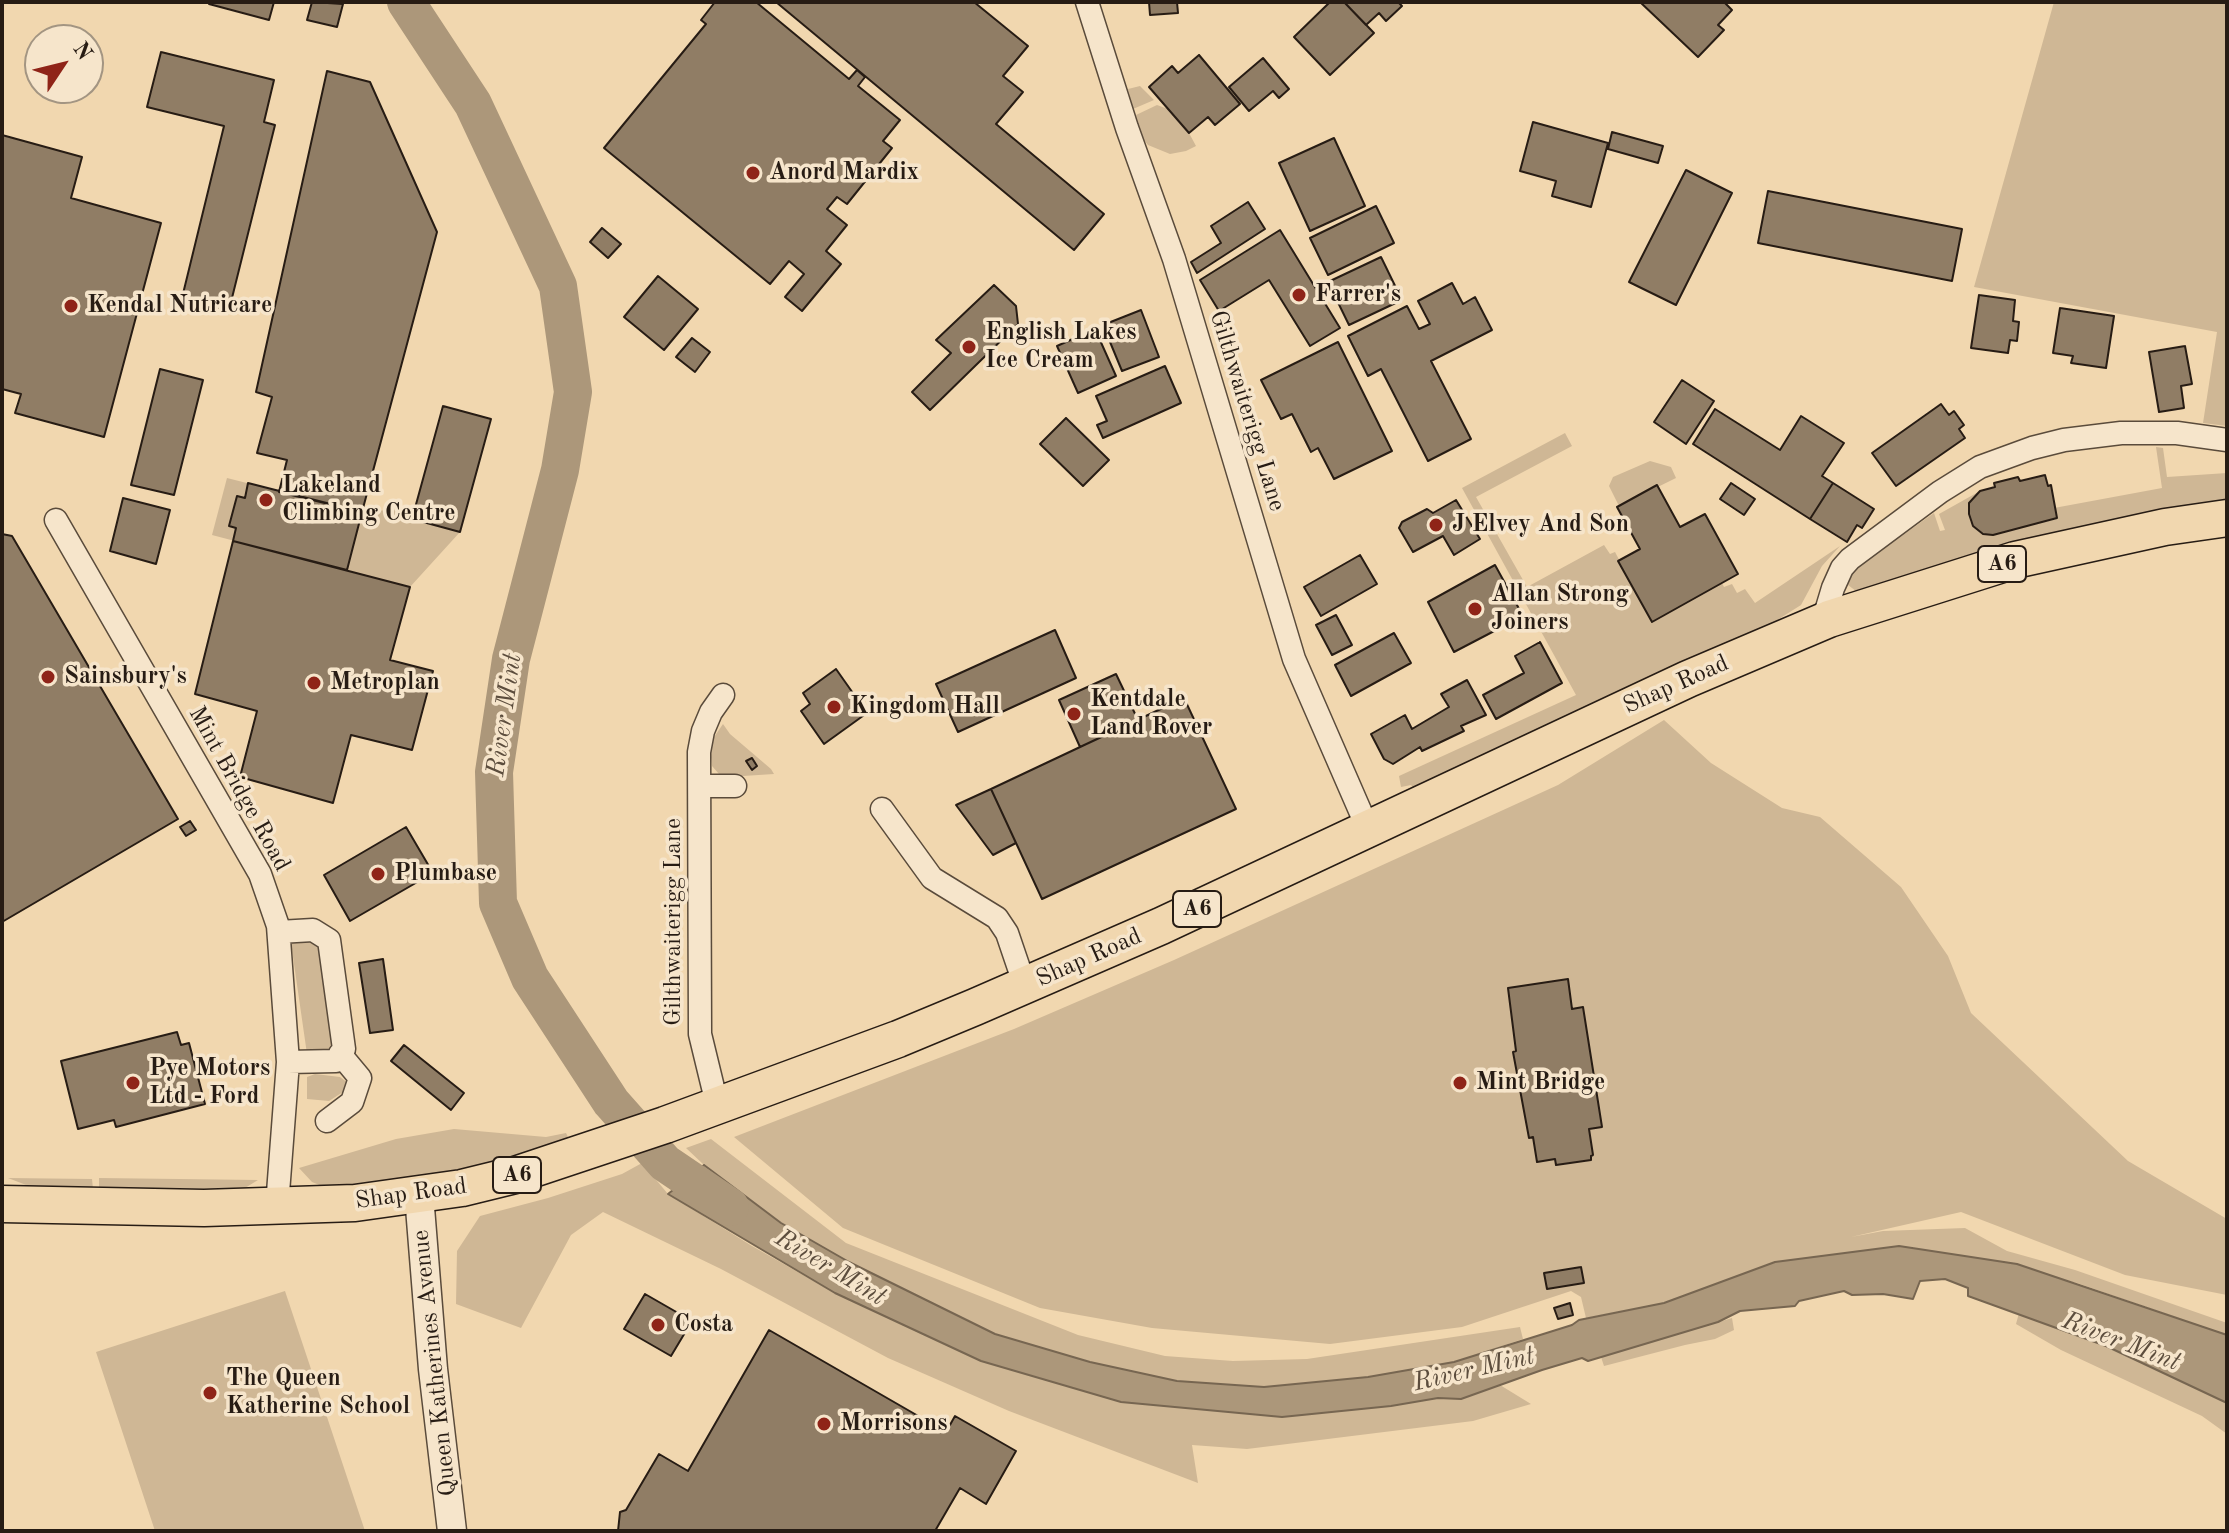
<!DOCTYPE html>
<html>
<head>
<meta charset="utf-8">
<style>
	body { margin:0 }
	#map { position:relative; width:2229px; height:1533px; overflow:hidden; background:#f1d7af; font-family:"Old Standard TT",serif }
	canvas { display:block }
	.frame { position:absolute; inset:0; border:4px solid #271c14; pointer-events:none }
	.north { position:absolute; left:24px; top:24px; width:80px; height:80px; box-sizing:border-box; background:#f6e5cb; border:2px solid #a39582; border-radius:50%; rotate:55deg; font-size:22px; font-weight:700; line-height:32px; text-align:center; color:#271c14 }
	.north::after { content:''; display:block; margin:auto; width:28px; height:36px; background:#8f2418; clip-path:polygon(50% 0,100% 100%,50% 72%,0 100%) }
</style>
</head>
<body>
<div id="map">
<canvas width="2229" height="1533"></canvas>
<div class="frame"></div>
<div class="north">N</div>
</div>
<script>
const g = document.querySelector('canvas').getContext('2d');
g.lineJoin = 'round';
function fillPath(path, color) { g.fillStyle = color; g.fill(path, 'evenodd'); }
const poly = rows => new Path2D(rows.map(r => 'M' + r).join(''));
function strokePath(path, color, width, dash) { g.strokeStyle = color; g.lineWidth = width; g.lineCap = dash ? 'butt' : 'round'; g.setLineDash(dash || []); g.stroke(path); }
function label(font, color, halo, rows, align = 'center') {
  g.font = font + ' "Old Standard TT",serif'; g.lineWidth = 7; g.setLineDash([]); g.textBaseline = 'middle'; g.strokeStyle = halo; g.fillStyle = color; for (const [text, x, y, turn = 0] of rows) {
    g.save(); g.translate(x, y); g.rotate((+turn || 0) * Math.PI / 180); g.textAlign = isNaN(turn) ? turn : align; if (halo) g.strokeText(text, 0, 0); g.fillText(text, 0, 0); g.restore();
  }
}
fillPath(poly([
	[2054,2,2227,2,2227,426,2203,423,2217,332,1974,287],
	[1140,86,1154,100,1133,109,1128,89],
	[1157,105,1168,109,1189,133,1196,146,1186,151,1170,154,1148,145,1143,139,1136,115],
	[443,406,491,419,460,532,410,587,212,535,227,478,361,512,415,508],
	[1565,433,1572,446,1476,497,1527,587,1604,545,1610,554,1615,552,1652,622,1722,583,1724,587,1732,584,1737,593,1745,589,1755,603,1840,546,1822,566,1801,605,1774,622,1776,627,1414,789,1411,785,1401,787,1399,776,1576,695,1462,488],
	[2156,447,2163,448,2167,477,2227,473,2227,504,1860,594,1848,585,1846,579,1849,573,1934,513,1940,531,1945,530,1939,514,1980,491,1969,503,1970,521,1983,534,1993,535,2056,519,2054,508,2162,488],
	[1650,461,1671,467,1676,478,1619,506,1609,486,1613,477],
	[1664,720,1711,763,1782,808,1820,817,1901,887,1948,956,1971,1013,2128,1161,2227,1219,2227,1295,2125,1275,1961,1212,1851,1237,1883,1231,1965,1228,2007,1251,2075,1270,2227,1323,2227,1335,2077,1283,1944,1254,1899,1246,1775,1262,1664,1303,1586,1318,1581,1297,1571,1291,1462,1327,1330,1344,1152,1328,1040,1308,843,1228,734,1137,1014,1029,1174,960,1558,785],
	[723,724,730,734,771,769,774,774,743,776,719,774,712,766,710,749,712,740],
	[311,938,320,944,332,1041,330,1051,307,1054,291,943],
	[315,1074,340,1077,348,1083,343,1092,329,1101,307,1099,307,1077],
	[454,1129,546,1137,566,1133,570,1141,473,1169,381,1184,322,1186,312,1182,299,1168,396,1139],
	[711,1139,846,1243,1078,1335,1165,1356,1233,1361,1307,1359,1520,1327,1523,1339,1454,1362,1368,1377,1264,1387,1177,1381,1090,1362,995,1334,849,1262,781,1223,704,1165,686,1148],
	[642,1163,668,1194,752,1246,835,1293,981,1361,1391,1406,1438,1398,1461,1399,1500,1385,1531,1404,1473,1421,1247,1449,1192,1445,1198,1483,1009,1411,888,1358,721,1269,603,1212,571,1235,521,1328,456,1304,457,1251,480,1216,548,1198,622,1174],
	[8,1178,92,1179,93,1189,34,1188],
	[99,1178,258,1180,245,1188,221,1192,99,1190],
	[285,1291,365,1531,155,1531,96,1352],
	[2019,1313,2106,1346,2221,1399,2227,1403,2227,1434,2202,1416,2061,1350,2016,1324],
	[1732,1318,1734,1330,1715,1339,1685,1345,1604,1366,1601,1357]
]), '#cfb795');
const water = poly([
	[704,1165,781,1223,849,1262,995,1334,1090,1362,1177,1381,1264,1387,1368,1377,1454,1362,1572,1325,1579,1320,1664,1303,1775,1262,1899,1246,2017,1264,2227,1335,2227,1403,2106,1346,1968,1296,1968,1288,1945,1279,1920,1281,1913,1299,1883,1294,1852,1295,1844,1291,1799,1301,1795,1306,1740,1311,1718,1322,1588,1361,1582,1358,1542,1370,1461,1399,1438,1398,1391,1406,1282,1417,1121,1402,981,1361,835,1293,668,1194,704,1165]
]);
fillPath(water, '#ac977a');
strokePath(water, '#776651', 2);
strokePath(poly([
	[406,2,473,104,558,286,573,392,560,470,511,659,494,772,498,903,530,978,611,1102,665,1163,730,1207]
]), '#ac977a', 38);
const building = poly([
	[210,2,274,2,269,20,209,4,210,2],
	[312,2,343,4,337,27,307,20,312,2],
	[715,2,756,2,849,79,857,70,865,77,858,86,900,120,883,141,892,148,847,204,837,197,827,209,847,225,826,251,841,264,802,311,785,297,804,274,789,261,770,284,604,148,706,24,701,20,715,2],
	[776,2,974,2,1028,46,1003,76,1023,92,996,124,1104,214,1074,250,776,2],
	[1149,2,1177,2,1178,13,1150,15,1149,2],
	[1330,2,1344,2,1374,33,1330,75,1294,37,1330,2],
	[1344,2,1398,2,1402,6,1386,21,1379,13,1366,25,1344,2],
	[1640,2,1724,2,1732,10,1718,25,1724,30,1698,57,1640,2],
	[161,52,274,80,264,122,275,125,228,314,181,302,224,126,147,107,161,52],
	[1199,55,1240,104,1215,125,1208,117,1189,133,1149,87,1172,66,1178,73,1199,55],
	[1263,58,1289,89,1279,98,1273,91,1249,111,1229,87,1263,58],
	[327,71,370,82,437,232,362,512,279,492,287,460,257,453,272,397,256,392,327,71],
	[1533,122,1608,143,1591,207,1552,196,1556,181,1520,171,1533,122],
	[1612,132,1663,146,1658,163,1608,149,1612,132],
	[2,135,82,157,71,198,161,223,104,437,15,413,21,394,2,389,2,135],
	[1334,138,1365,206,1310,231,1279,163,1334,138],
	[1686,170,1732,193,1676,305,1629,282,1686,170],
	[1768,191,1962,229,1952,281,1758,243,1768,191],
	[1248,202,1265,229,1197,273,1191,262,1221,243,1211,226,1248,202],
	[1376,206,1394,243,1328,275,1310,238,1376,206],
	[602,228,621,244,608,258,590,242,602,228],
	[1280,230,1340,328,1310,346,1269,280,1219,311,1200,280,1280,230],
	[1381,257,1402,300,1349,325,1328,282,1381,257],
	[658,276,698,309,664,350,624,317,658,276],
	[1452,283,1463,304,1475,297,1492,330,1431,361,1471,439,1428,461,1381,369,1368,376,1348,336,1407,306,1419,329,1430,324,1418,301,1452,283],
	[994,285,1016,306,1018,324,930,410,912,392,951,353,936,340,994,285],
	[1979,295,2015,300,2013,321,2019,322,2017,341,2010,340,2008,353,1971,348,1979,295],
	[2060,308,2114,316,2106,368,2071,363,2073,356,2053,353,2060,308],
	[1141,310,1159,357,1122,371,1103,325,1141,310],
	[1095,329,1116,376,1078,393,1057,346,1095,329],
	[692,338,710,352,695,372,676,357,692,338],
	[1338,342,1392,451,1334,479,1318,448,1311,452,1292,414,1281,419,1261,380,1338,342],
	[2185,346,2192,384,2181,386,2184,408,2159,412,2149,352,2185,346],
	[1165,366,1181,403,1103,438,1097,425,1107,421,1096,396,1165,366],
	[160,369,203,380,174,495,131,485,160,369],
	[1682,380,1714,401,1686,444,1654,422,1682,380],
	[1941,404,1949,415,1954,411,1964,425,1959,429,1965,438,1896,486,1872,453,1941,404],
	[443,406,491,419,460,532,412,519,443,406],
	[1715,409,1780,450,1801,416,1844,443,1822,476,1833,483,1810,519,1693,444,1715,409],
	[1066,418,1109,460,1083,486,1040,444,1066,418],
	[2045,475,2048,486,2051,485,2057,518,1993,535,1983,534,1973,526,1969,514,1969,503,1980,491,1995,487,1994,483,2018,477,2020,481,2045,475],
	[248,483,362,512,347,570,233,541,236,528,229,526,237,496,245,498,248,483],
	[1731,483,1755,499,1744,515,1720,499,1731,483],
	[1833,483,1874,509,1862,528,1857,525,1847,542,1810,519,1833,483],
	[1657,485,1680,527,1705,514,1738,574,1652,622,1618,561,1640,549,1617,507,1657,485],
	[123,498,170,510,156,564,110,551,123,498],
	[1456,500,1480,539,1454,555,1443,536,1413,552,1399,528,1402,522,1427,509,1433,513,1456,500],
	[2,534,12,536,178,819,2,922,2,534],
	[233,541,410,587,390,660,433,671,412,750,351,735,333,803,240,777,257,711,195,694,233,541],
	[1360,555,1377,584,1321,616,1304,587,1360,555],
	[1495,565,1523,616,1454,652,1428,602,1495,565],
	[1336,615,1352,645,1332,655,1316,625,1336,615],
	[1055,630,1076,678,958,732,936,684,1055,630],
	[1394,633,1411,663,1351,696,1335,665,1394,633],
	[1540,642,1562,683,1496,719,1483,695,1524,673,1515,656,1540,642],
	[836,669,867,713,824,744,801,711,810,704,803,693,836,669],
	[1116,674,1138,720,1080,747,1059,700,1116,674],
	[1467,680,1486,715,1461,726,1464,731,1422,751,1420,747,1393,764,1384,759,1371,734,1405,715,1412,729,1449,707,1441,694,1467,680],
	[1184,698,1236,809,1042,899,991,789,1184,698],
	[752,758,757,766,752,770,746,761,752,758],
	[991,789,1016,843,993,855,956,805,991,789],
	[190,821,196,830,186,836,180,827,190,821],
	[406,827,433,873,350,921,324,875,406,827],
	[383,959,393,1030,370,1033,359,963,383,959],
	[1568,979,1572,1009,1583,1007,1602,1127,1589,1129,1593,1155,1591,1156,1591,1160,1556,1165,1555,1159,1537,1162,1533,1137,1529,1138,1513,1052,1516,1051,1508,988,1568,979],
	[177,1032,181,1045,189,1043,205,1104,116,1127,114,1120,78,1129,61,1061,177,1032],
	[404,1045,464,1093,451,1110,391,1061,404,1045],
	[1581,1267,1584,1283,1547,1289,1544,1273,1581,1267],
	[645,1294,692,1321,671,1356,624,1329,645,1294],
	[1570,1303,1573,1315,1558,1319,1554,1308,1570,1303],
	[769,1330,946,1432,955,1416,1016,1451,986,1504,960,1488,935,1531,618,1531,620,1512,626,1510,659,1454,688,1471,769,1330]
]);
fillPath(building, '#907d65');
strokePath(building, '#271c14', 2);
const minor = poly([
	[1087,2,1127,128,1174,259,1294,659,1368,829],
	[56,520,260,874,278,926,288,1062,277,1206],
	[1829,619,1827,608,1833,588,1842,568,1850,559,1940,492,1980,467,2032,448,2064,440,2121,433,2177,433,2227,440],
	[700,786,735,786],
	[882,809,932,878,997,918,1007,933,1025,986],
	[279,932,313,930,329,940,344,1049,336,1061,288,1062],
	[717,1104,700,1034,699,752,703,731,711,712,723,695],
	[327,1121,352,1102,360,1078,340,1054]
]);
const tertiary = poly([
	[419,1195,433,1369,452,1531]
]);
const trunk = poly([
	[2,1204,204,1208,355,1203,462,1188,515,1175,665,1125,898,1039,975,1007,1161,926,1688,679,1829,619,2015,560,2165,527,2227,518]
]);
strokePath(minor, '#5a4b3b', 25);
strokePath(tertiary, '#5a4b3b', 31);
strokePath(trunk, '#271c14', 39);
strokePath(minor, '#f6e5cb', 22);
strokePath(tertiary, '#f6e5cb', 28);
strokePath(trunk, '#f1d7af', 36);
for (const [x, y, r, color] of [
	[753,173,8,"#8f2418"],
	[1299,295,8,"#8f2418"],
	[71,306,8,"#8f2418"],
	[969,347,8,"#8f2418"],
	[266,500,8,"#8f2418"],
	[1436,525,8,"#8f2418"],
	[1475,609,8,"#8f2418"],
	[48,677,8,"#8f2418"],
	[314,683,8,"#8f2418"],
	[834,707,8,"#8f2418"],
	[1074,714,8,"#8f2418"],
	[378,874,8,"#8f2418"],
	[133,1083,8,"#8f2418"],
	[1460,1083,8,"#8f2418"],
	[658,1325,8,"#8f2418"],
	[210,1393,8,"#8f2418"],
	[824,1424,8,"#8f2418"]
]) { const dot = new Path2D(); dot.arc(x, y, r, 0, 2 * Math.PI); g.fillStyle = color; g.fill(dot); strokePath(dot, '#f6e5cb', 3); }
for (const [x, y, w] of [
	[2002,564,48],
	[1197,909,48],
	[517,1175,48]
]) { const box = new Path2D(); box.roundRect(x - w / 2, y - 18, w, 36, 6); g.fillStyle = '#f6e5cb'; g.fill(box); strokePath(box, '#271c14', 2); }
label('bold 22px', '#271c14', null, [
	["A6",2002,564],
	["A6",1197,909],
	["A6",517,1175]
]);
label('bold 24px', '#271c14', '#f6e5cb', [
	["Anord Mardix",769,173],
	["Farrer's",1315,295],
	["Kendal Nutricare",87,306],
	["English Lakes",985,333],
	["Ice Cream",985,361],
	["Lakeland",282,486],
	["Climbing Centre",282,514],
	["J Elvey And Son",1452,525],
	["Allan Strong",1491,595],
	["Joiners",1491,623],
	["Sainsbury's",64,677],
	["Metroplan",330,683],
	["Kentdale",1090,700],
	["Land Rover",1090,728],
	["Kingdom Hall",850,707],
	["Plumbase",394,874],
	["Pye Motors",149,1069],
	["Ltd - Ford",149,1097],
	["Mint Bridge",1476,1083],
	["Costa",674,1325],
	["The Queen",226,1379],
	["Katherine School",226,1407],
	["Morrisons",840,1424]
], 'left');
label('24px', '#271c14', '#f6e5cb', [
	["Gilthwaiterigg Lane",1247,411,73],
	["Shap Road",1676,685,-24],
	["Mint Bridge Road",239,789,61],
	["Gilthwaiterigg Lane",674,922,-90],
	["Shap Road",1089,958,-24],
	["Shap Road",411,1194,-8],
	["Queen Katherines Avenue",435,1363,-96]
]);
label('italic 26px', '#5c4d3d', '#f6e5cb', [
	["River Mint",505,715,-82],
	["River Mint",830,1268,31],
	["River Mint",2121,1342,21],
	["River Mint",1474,1370,-13]
]);
</script>
</body>
</html>
